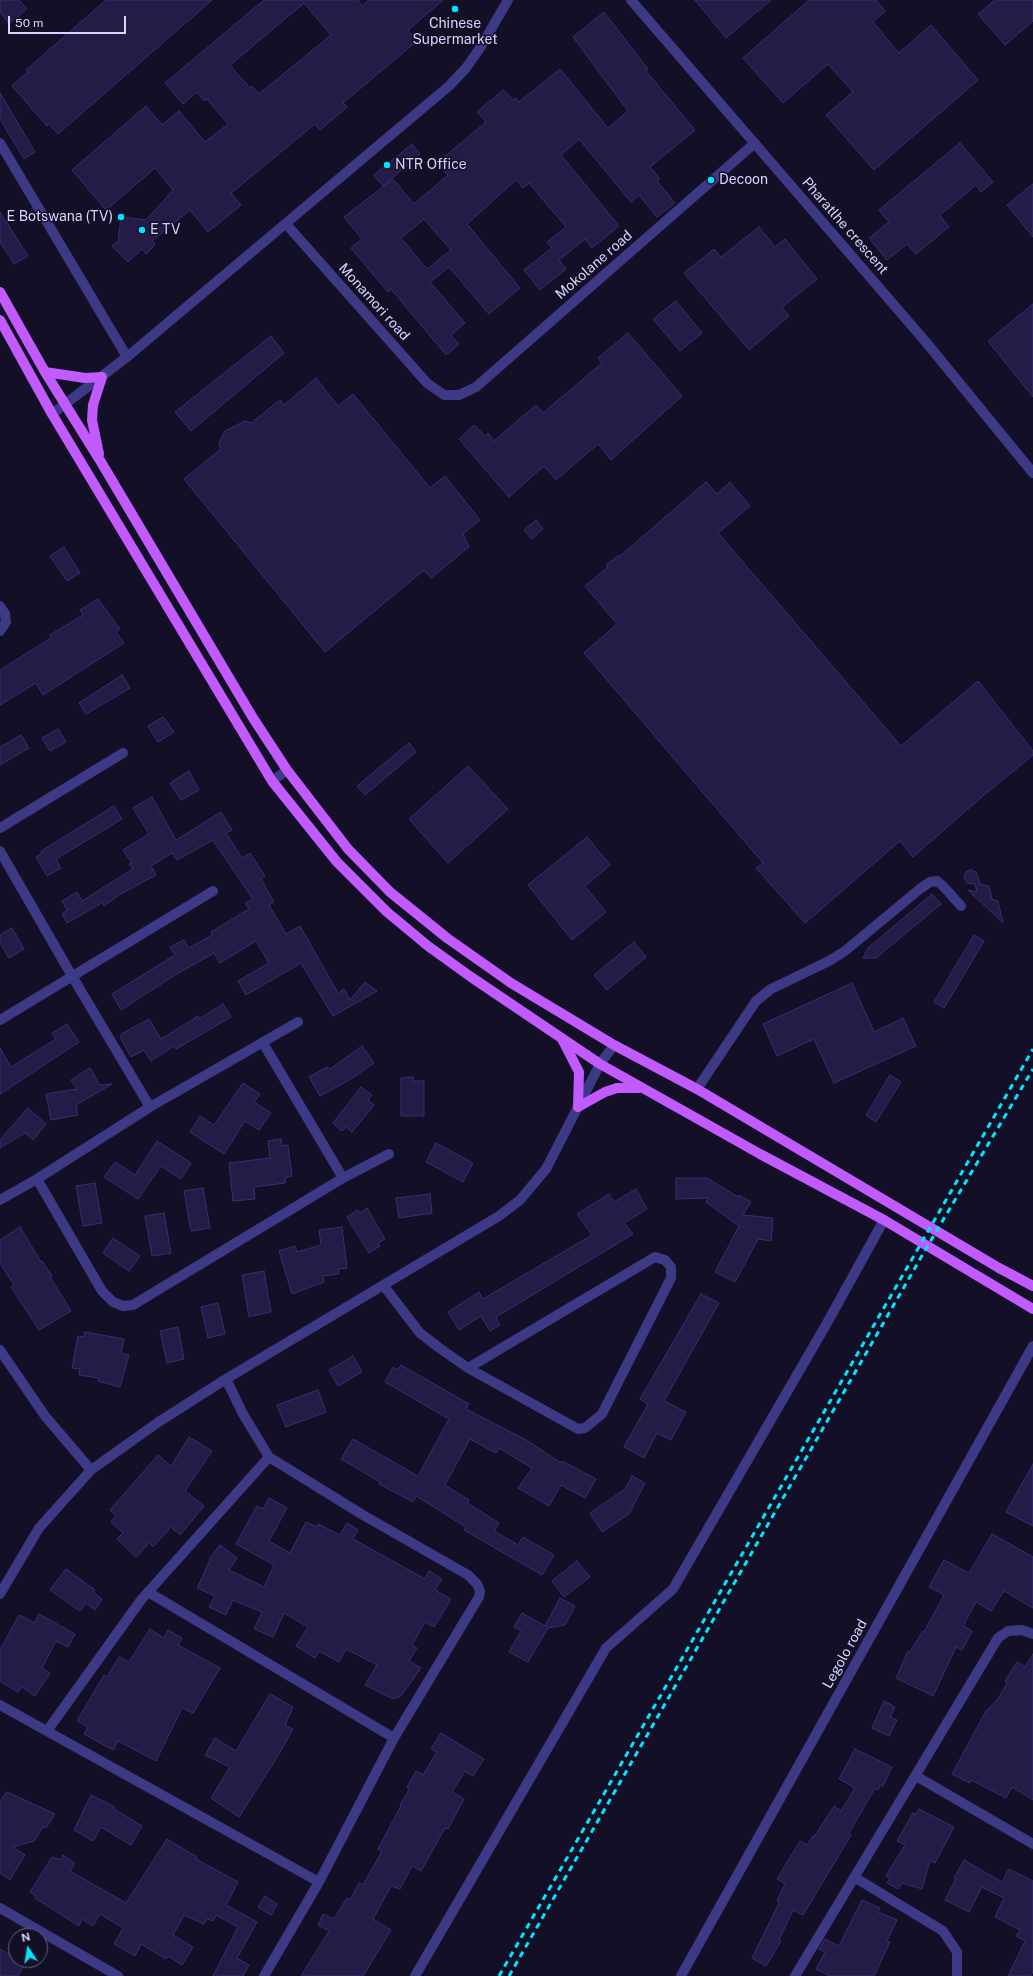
<!DOCTYPE html>
<html>
<head>
<meta charset="utf-8">
<style>
	body { margin:0 }
	#map { position:relative; width:1033px; height:1976px; overflow:hidden; background:#130f26; font-family:"Public Sans",sans-serif }
	canvas { display:block }
	.north { position:absolute; left:8px; top:1928px; width:40px; height:40px; box-sizing:border-box; background:#130f26; border:1px solid #625e7d; border-radius:50%; rotate:348deg; font-size:11px; font-weight:700; line-height:16px; text-align:center; color:#d9d4ff }
	.north::after { content:''; display:block; margin:auto; width:14px; height:18px; background:#00e5ff; clip-path:polygon(50% 0,100% 100%,50% 72%,0 100%) }
	.scale { position:absolute; left:8px; top:16px; width:118px; height:18px; box-sizing:border-box; border:2px solid #d9d4ff; border-top:0; padding-left:5px; font-size:12px; line-height:14px; white-space:nowrap; color:#d9d4ff; -webkit-text-stroke:3px #130f26; paint-order:stroke }
</style>
</head>
<body>
<div id="map">
<canvas width="1033" height="1976"></canvas>
<div class="north">N</div>
<div class="scale">50 m</div>
</div>
<script>
const g = document.querySelector('canvas').getContext('2d');
g.lineJoin = 'round';
function fillPath(path, color) { g.fillStyle = color; g.fill(path, 'evenodd'); }
const poly = rows => new Path2D(rows.map(r => 'M' + r).join(''));
function strokePath(path, color, width, dash) { g.strokeStyle = color; g.lineWidth = width; g.lineCap = dash ? 'butt' : 'round'; g.setLineDash(dash || []); g.stroke(path); }
function label(font, color, halo, rows, align = 'center') {
  g.font = font + ' "Public Sans",sans-serif'; g.lineWidth = 3; g.setLineDash([]); g.textBaseline = 'middle'; g.strokeStyle = halo; g.fillStyle = color; for (const [text, x, y, turn = 0] of rows) {
    g.save(); g.translate(x, y); g.rotate((+turn || 0) * Math.PI / 180); g.textAlign = isNaN(turn) ? turn : align; if (halo) g.strokeText(text, 0, 0); g.fillText(text, 0, 0); g.restore();
  }
}
const building = poly([
	[0,0,19,0,27,9,9,24,0,12,0,0],
	[106,0,212,0,58,134,49,124,47,126,12,86,28,72,26,70,106,0],
	[264,0,358,0,362,6,369,0,443,0,408,30,417,41,343,103,347,107,320,130,315,124,231,193,241,205,208,232,190,210,152,241,155,245,146,254,142,249,128,262,112,246,118,241,121,217,146,220,173,190,155,168,106,210,72,170,146,106,162,125,179,111,205,142,228,124,207,99,204,101,197,92,183,104,165,83,264,0],
	[304,3,331,35,259,94,252,86,250,88,230,65,304,3],
	[695,0,771,0,726,38,695,0],
	[809,0,876,0,885,11,873,22,899,53,931,25,978,80,874,170,826,115,853,92,828,64,783,103,743,58,809,0],
	[995,0,1033,0,1033,21,1005,45,978,14,995,0],
	[604,12,648,69,646,71,695,130,650,167,660,179,657,181,675,203,657,217,639,195,631,202,579,139,561,155,619,226,592,248,585,239,559,260,566,269,540,290,524,270,552,248,547,242,566,227,529,183,523,188,516,180,467,224,520,288,489,314,449,267,430,282,465,323,451,335,459,344,446,355,391,289,388,292,351,248,362,239,344,217,393,179,414,204,448,175,437,163,486,122,477,112,503,90,513,100,516,98,519,102,560,69,608,128,628,111,573,37,604,12],
	[424,219,451,250,427,269,401,238,424,219],
	[0,93,35,152,24,159,0,119,0,93],
	[960,143,993,182,981,192,976,185,940,215,949,227,916,254,907,244,887,260,869,238,889,222,879,210,960,143],
	[412,144,420,154,383,186,374,175,412,144],
	[1033,184,1033,237,1007,205,1033,184],
	[0,212,28,256,14,264,0,242,0,212],
	[759,227,775,247,785,239,817,279,782,307,789,316,749,350,684,273,714,249,721,257,759,227],
	[676,301,702,333,680,351,653,319,676,301],
	[1033,304,1033,397,988,341,1033,304],
	[628,333,682,396,611,460,598,444,556,480,544,466,509,497,459,439,474,425,485,436,488,433,494,441,536,405,543,413,602,363,598,358,628,333],
	[271,336,284,353,191,431,175,412,271,336],
	[316,378,338,406,353,394,430,488,445,476,480,520,463,534,469,547,431,578,424,570,325,652,184,479,221,449,219,443,225,431,245,421,251,423,280,400,284,405,316,378],
	[706,482,717,494,730,482,750,506,718,533,901,746,978,681,1033,751,1033,755,984,795,913,857,900,841,805,923,756,868,763,863,584,653,617,624,585,586,608,567,606,565,619,555,620,556,706,482],
	[536,520,543,529,532,539,524,530,536,520],
	[64,547,80,573,67,581,50,556,64,547],
	[98,599,120,629,116,632,124,643,43,695,36,683,0,705,0,670,51,638,50,635,83,615,80,610,98,599],
	[122,675,130,688,86,714,79,703,122,675],
	[163,717,174,732,158,742,148,726,163,717],
	[58,729,66,742,50,751,42,738,58,729],
	[21,735,29,748,0,765,0,747,21,735],
	[409,743,416,752,365,795,357,786,409,743],
	[468,766,508,809,448,863,409,819,468,766],
	[189,771,199,790,181,800,170,783,189,771],
	[152,797,176,840,221,812,232,830,226,833,242,858,250,853,265,876,261,879,274,902,269,905,286,934,300,926,338,993,344,989,350,1000,365,982,377,991,333,1016,301,963,246,995,238,981,269,963,256,941,220,963,214,953,175,975,121,1010,112,994,175,955,170,947,184,940,189,948,212,935,211,932,249,909,245,903,253,899,213,840,177,860,172,853,151,866,156,875,119,895,104,906,102,903,67,923,62,914,67,910,62,901,77,892,82,901,133,869,129,864,132,863,123,850,149,834,133,808,152,797],
	[114,806,122,819,56,859,61,868,47,876,36,857,42,853,41,851,114,806],
	[587,837,610,865,585,886,606,912,572,940,528,885,587,837],
	[971,870,976,872,980,884,989,886,992,899,998,901,1003,923,968,890,977,892,975,884,967,883,964,877,966,872,971,870],
	[932,894,941,904,876,958,863,958,868,948,932,894],
	[12,928,24,949,9,958,0,943,0,935,12,928],
	[974,935,984,941,944,1008,934,1002,974,935],
	[634,942,646,957,607,990,594,975,634,942],
	[852,983,874,1032,903,1018,916,1046,834,1083,814,1039,777,1056,763,1024,852,983],
	[223,1004,231,1017,176,1049,174,1046,151,1061,144,1050,131,1057,121,1039,121,1034,149,1019,161,1039,198,1016,199,1019,223,1004],
	[67,1024,79,1042,0,1094,0,1048,11,1067,56,1039,52,1033,67,1024],
	[362,1046,374,1063,351,1079,320,1096,309,1077,327,1067,330,1069,362,1046],
	[90,1068,100,1085,112,1084,76,1105,78,1115,51,1120,46,1094,77,1089,71,1080,90,1068],
	[890,1075,901,1082,876,1122,866,1115,890,1075],
	[413,1077,413,1081,424,1081,424,1116,401,1116,401,1078,413,1077],
	[243,1083,260,1094,254,1102,271,1113,259,1130,245,1121,224,1154,190,1132,200,1116,214,1125,243,1083],
	[361,1087,372,1095,368,1100,374,1105,352,1132,346,1127,342,1131,333,1123,361,1087],
	[28,1108,46,1124,33,1140,25,1133,0,1148,0,1140,28,1108],
	[281,1139,282,1146,288,1145,292,1176,285,1178,285,1183,254,1187,255,1199,233,1201,229,1163,270,1158,268,1141,281,1139],
	[157,1141,191,1163,181,1179,161,1166,138,1199,104,1177,115,1162,135,1175,157,1141],
	[436,1143,473,1163,463,1182,426,1162,436,1143],
	[676,1178,707,1178,738,1197,739,1195,751,1202,743,1215,773,1218,771,1241,758,1239,735,1282,715,1272,739,1226,706,1202,708,1198,676,1199,676,1178],
	[95,1183,102,1223,83,1226,76,1186,95,1183],
	[203,1188,210,1228,191,1231,184,1191,203,1188],
	[636,1189,647,1209,624,1223,633,1234,496,1317,500,1325,490,1331,481,1316,459,1330,448,1312,479,1292,483,1299,592,1235,577,1214,609,1194,614,1202,636,1189],
	[430,1194,432,1213,399,1218,396,1198,430,1194],
	[367,1208,385,1239,378,1243,380,1246,369,1253,347,1217,358,1210,360,1213,367,1208],
	[164,1213,171,1253,152,1256,145,1216,164,1213],
	[20,1227,41,1262,42,1261,52,1276,50,1277,71,1311,39,1330,11,1287,14,1285,0,1263,0,1240,20,1227],
	[342,1227,347,1268,338,1269,339,1274,323,1276,324,1282,292,1294,279,1251,295,1246,297,1252,321,1245,319,1230,342,1227],
	[113,1238,140,1256,129,1271,103,1253,113,1238],
	[264,1271,271,1312,249,1317,242,1275,264,1271],
	[701,1294,719,1303,664,1401,686,1412,671,1440,657,1433,644,1458,624,1447,648,1404,640,1399,701,1294],
	[218,1303,225,1334,208,1338,201,1307,218,1303],
	[178,1327,184,1359,167,1363,160,1331,178,1327],
	[85,1332,124,1339,121,1353,129,1355,120,1387,98,1381,99,1378,79,1375,80,1369,72,1368,78,1336,84,1337,85,1332],
	[353,1356,362,1372,338,1386,329,1370,353,1356],
	[401,1365,469,1404,466,1409,528,1441,561,1463,562,1461,596,1479,585,1498,561,1485,549,1506,518,1488,532,1468,499,1448,496,1453,470,1439,445,1485,469,1500,467,1503,499,1523,494,1531,518,1545,523,1537,554,1555,542,1575,464,1530,466,1527,416,1496,413,1502,379,1484,380,1482,341,1459,353,1439,418,1476,449,1419,385,1382,393,1367,398,1370,401,1365],
	[318,1390,326,1412,286,1427,277,1405,318,1390],
	[189,1437,212,1451,185,1491,204,1506,180,1535,171,1527,153,1547,149,1543,136,1557,117,1539,123,1533,111,1522,116,1516,110,1510,158,1455,171,1466,189,1437],
	[1033,1464,1033,1526,1006,1512,1033,1464],
	[632,1476,645,1483,629,1514,602,1532,590,1513,625,1489,632,1476],
	[269,1498,287,1508,269,1541,290,1553,306,1522,317,1527,318,1524,340,1535,347,1523,358,1530,353,1539,425,1579,429,1571,442,1579,435,1590,451,1599,434,1627,425,1622,412,1645,417,1648,409,1661,421,1668,401,1696,393,1699,365,1685,377,1665,346,1649,339,1662,319,1651,315,1658,296,1646,308,1627,284,1613,273,1637,254,1629,262,1612,233,1600,226,1615,209,1607,215,1596,197,1588,210,1560,209,1559,220,1545,237,1558,229,1570,264,1587,274,1565,236,1544,257,1506,263,1509,269,1498],
	[992,1534,1033,1557,1033,1608,1004,1591,991,1611,976,1602,963,1626,972,1631,962,1650,956,1647,933,1696,896,1678,908,1651,910,1652,923,1631,924,1632,944,1595,929,1587,944,1560,969,1573,992,1534],
	[577,1561,590,1577,564,1597,552,1581,577,1561],
	[66,1569,95,1590,93,1592,102,1599,95,1610,86,1603,80,1611,50,1590,66,1569],
	[560,1598,575,1606,565,1625,548,1628,528,1662,509,1652,521,1631,514,1627,522,1613,545,1626,560,1598],
	[39,1614,75,1634,68,1647,56,1641,42,1668,50,1673,35,1696,22,1687,18,1692,0,1681,0,1650,19,1615,35,1623,39,1614],
	[150,1629,164,1638,168,1630,182,1638,178,1645,220,1668,193,1713,182,1708,156,1761,118,1741,113,1750,84,1734,88,1727,77,1721,104,1675,107,1677,119,1657,129,1662,150,1629],
	[1033,1654,1033,1800,1012,1787,1006,1798,971,1780,970,1783,952,1774,986,1711,998,1699,1007,1683,1005,1681,1017,1662,1025,1667,1033,1654],
	[270,1694,293,1707,285,1725,293,1729,276,1759,239,1817,211,1798,230,1767,205,1755,215,1738,236,1751,270,1694],
	[884,1701,895,1707,890,1717,897,1720,889,1736,872,1728,884,1701],
	[441,1733,484,1759,473,1776,465,1771,452,1792,464,1799,448,1829,445,1828,421,1871,412,1866,400,1889,391,1886,373,1919,391,1930,363,1976,301,1976,329,1931,318,1925,323,1914,334,1919,347,1898,350,1900,359,1883,363,1885,382,1851,378,1849,401,1806,400,1805,409,1790,407,1787,416,1771,423,1775,437,1752,431,1749,441,1733],
	[855,1749,892,1767,883,1786,880,1785,878,1790,875,1788,849,1833,851,1835,803,1915,793,1910,779,1940,781,1941,766,1966,752,1958,779,1903,777,1901,785,1884,777,1879,800,1841,807,1845,813,1836,814,1837,834,1806,841,1811,855,1788,839,1779,855,1749],
	[7,1792,55,1814,46,1828,43,1827,34,1841,13,1847,25,1855,10,1880,0,1873,0,1801,7,1792],
	[91,1795,115,1807,114,1809,142,1826,131,1845,101,1827,93,1841,74,1830,91,1795],
	[919,1809,954,1827,935,1863,930,1860,922,1889,902,1883,898,1889,887,1883,890,1878,886,1876,905,1845,897,1841,913,1813,916,1814,919,1809],
	[167,1839,197,1857,196,1859,238,1882,226,1905,257,1922,237,1958,249,1965,243,1976,213,1976,238,1927,216,1915,213,1921,207,1919,204,1924,184,1915,173,1935,193,1947,182,1965,168,1956,166,1959,141,1944,135,1956,114,1944,123,1928,100,1914,93,1926,82,1919,79,1926,35,1898,36,1896,30,1892,52,1857,61,1860,63,1855,75,1863,70,1871,126,1903,167,1839],
	[964,1860,1002,1882,1009,1869,1033,1881,1033,1971,1031,1976,1008,1976,1025,1941,1016,1936,1020,1930,995,1917,1004,1898,982,1887,969,1912,945,1900,956,1879,954,1878,964,1860],
	[265,1896,277,1904,271,1915,258,1907,265,1896],
	[862,1900,880,1908,878,1912,897,1920,887,1941,890,1942,874,1976,830,1976,816,1969,825,1952,819,1949,825,1939,839,1946,862,1900],
	[0,1949,16,1958,16,1960,26,1963,18,1976,0,1976,0,1949]
]);
fillPath(building, '#241b47');
strokePath(building, '#3b2d73', 1);
strokePath(poly([
	[631,0,925,341,1033,473],
	[0,143,127,357],
	[286,224,427,383,444,395,459,395,476,387,755,143],
	[52,414,127,357,449,86,466,68,480,48,508,0],
	[0,606,5,614,6,622,0,631],
	[272,781,287,770],
	[0,828,123,753],
	[0,851,72,976,150,1107],
	[0,1020,213,891],
	[263,1043,343,1178],
	[697,1089,756,1001,771,989,829,961,845,951,921,888,930,882,937,881,943,886,961,906],
	[37,1179,102,1291,113,1302,123,1306,133,1305,343,1178,389,1154],
	[0,1200,37,1179,150,1107,298,1022],
	[383,1285,420,1333,438,1347,468,1368,578,1429,585,1428,602,1414,671,1278,671,1267,665,1260,655,1257,468,1368],
	[0,1350,45,1416,91,1470],
	[226,1379,243,1414,269,1457,363,1515,468,1575,477,1584,480,1591,479,1597,394,1738,319,1882,264,1976],
	[148,1592,394,1738],
	[0,1594,39,1528,91,1470,157,1423,226,1379,499,1216,520,1200,546,1169,600,1064,614,1045],
	[0,1705,319,1882],
	[47,1731,141,1600,269,1457],
	[916,1776,1033,1844],
	[854,1877,943,1931,957,1952,957,1976],
	[0,1908,118,1976],
	[415,1976,606,1648,673,1589,827,1323,884,1220],
	[681,1976,1033,1346],
	[795,1976,998,1638,1008,1631,1022,1630,1033,1634]
]), '#3d3a85', 10);
strokePath(poly([
	[0,292,45,372,101,462,253,718,287,770,348,849,390,892,447,938,511,983,614,1045,697,1089,999,1268,1033,1286],
	[0,320,52,414,272,781,337,862,387,912,428,946,471,977,600,1064,760,1154,884,1220,1033,1309],
	[45,372,85,378,102,377,93,405,92,420,99,454],
	[562,1039,579,1072,578,1107],
	[578,1107,605,1092,617,1088,640,1088]
]), '#c25bff', 10);
strokePath(poly([
	[499,1976,1033,1049],
	[509,1976,927,1247,1033,1069]
]), '#00e5ff', 3, [6, 5]);
for (const [x, y, r, color] of [
	[455,9,4,"#00e5ff"],
	[387,165,4,"#00e5ff"],
	[711,180,4,"#00e5ff"],
	[121,217,4,"#00e5ff"],
	[142,230,4,"#00e5ff"]
]) { const dot = new Path2D(); dot.arc(x, y, r, 0, 2 * Math.PI); g.fillStyle = color; g.fill(dot); strokePath(dot, '#130f26', 1.5); }
label('14px', '#d9d4ff', '#130f26', [
	["Chinese",455,24,"center"],
	["Supermarket",455,40,"center"],
	["NTR Office",395,165],
	["Decoon",719,180],
	["E Botswana (TV)",113,217,"right"],
	["E TV",150,230]
], 'left');
label('14px', '#d9d4ff', '#130f26', [
	["Pharatlhe crescent",845,226,49],
	["Mokolane road",594,265,-41],
	["Monamori road",374,302,48],
	["Legolo road",845,1654,-61]
]);
</script>
</body>
</html>
